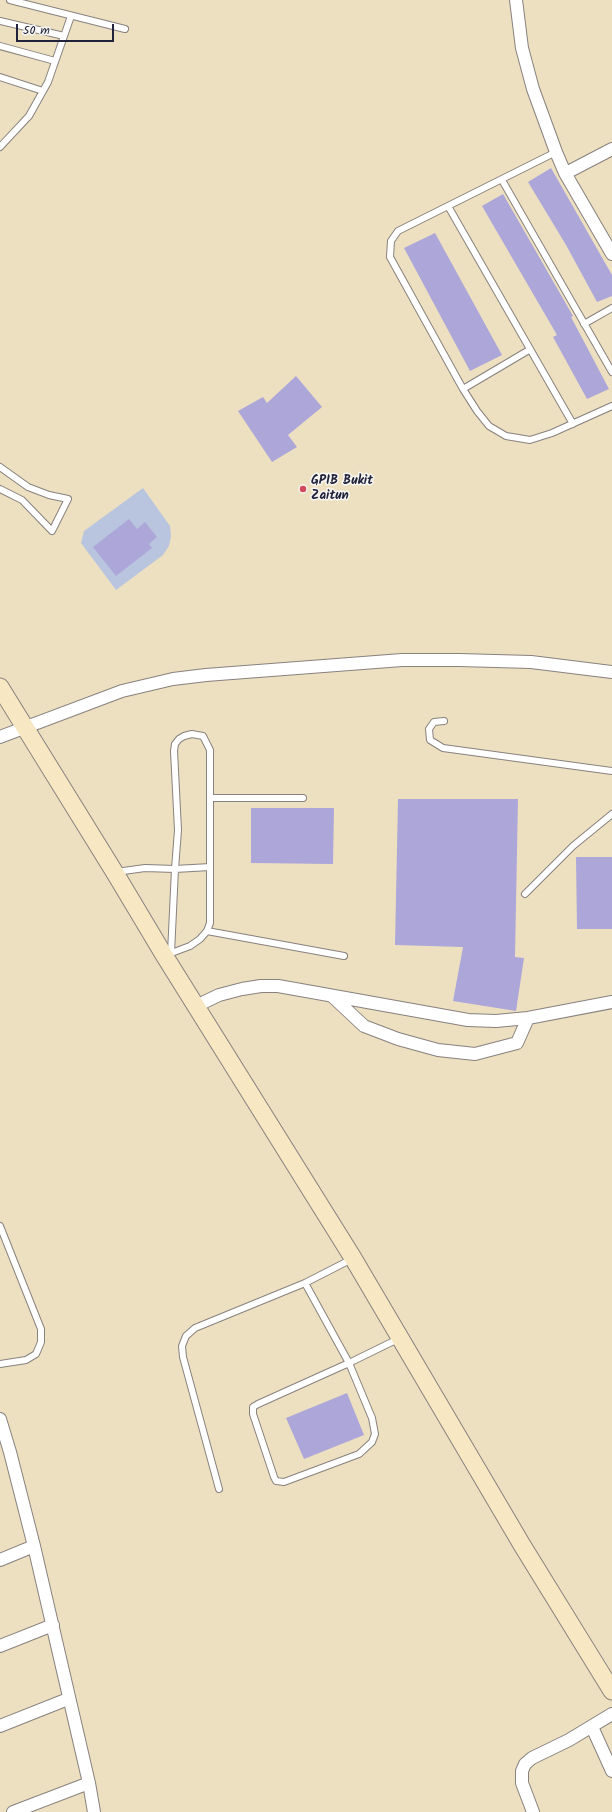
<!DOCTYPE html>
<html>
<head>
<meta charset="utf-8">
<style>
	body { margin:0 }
	#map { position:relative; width:612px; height:1812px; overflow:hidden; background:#ede0c1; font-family:Kalam,sans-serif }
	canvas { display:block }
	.scale { position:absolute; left:16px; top:24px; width:98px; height:18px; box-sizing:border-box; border:2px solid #22223b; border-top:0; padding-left:5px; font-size:12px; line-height:14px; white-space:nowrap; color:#22223b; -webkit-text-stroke:3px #f6f6f2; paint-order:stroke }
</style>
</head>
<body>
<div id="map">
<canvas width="612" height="1812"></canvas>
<div class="scale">50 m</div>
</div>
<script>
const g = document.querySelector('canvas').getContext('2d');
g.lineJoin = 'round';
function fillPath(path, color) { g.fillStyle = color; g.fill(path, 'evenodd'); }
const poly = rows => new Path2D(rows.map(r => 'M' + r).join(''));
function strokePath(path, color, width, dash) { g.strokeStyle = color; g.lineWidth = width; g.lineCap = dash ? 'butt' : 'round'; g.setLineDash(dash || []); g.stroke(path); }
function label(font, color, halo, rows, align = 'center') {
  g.font = font + ' Kalam,sans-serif'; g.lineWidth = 3; g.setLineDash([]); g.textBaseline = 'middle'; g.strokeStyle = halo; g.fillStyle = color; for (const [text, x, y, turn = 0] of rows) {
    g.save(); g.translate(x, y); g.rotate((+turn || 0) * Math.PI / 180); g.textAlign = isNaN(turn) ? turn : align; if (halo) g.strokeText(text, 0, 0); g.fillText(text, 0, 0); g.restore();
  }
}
fillPath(poly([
	[143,488,170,526,171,536,169,546,163,555,116,590,81,543,84,531]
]), '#b9c5de');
fillPath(poly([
	[551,168,612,275,612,296,597,302,566,245,528,182],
	[503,194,573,316,571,317,609,389,587,399,553,337,557,335,482,206],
	[435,233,502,355,470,371,404,248],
	[296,376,322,407,288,435,297,447,272,462,238,411,263,397,267,403],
	[129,519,137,529,145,522,157,537,149,544,152,548,116,576,93,547],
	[398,799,518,799,515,957,524,958,516,1011,453,1001,463,947,395,945],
	[251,808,334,808,333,864,251,863],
	[576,857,612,857,612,929,577,929],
	[347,1393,364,1435,304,1459,286,1418]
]), '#ada6d9');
const lane = poly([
	[10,0,125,29],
	[0,21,64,36],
	[0,46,55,61],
	[0,77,43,91],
	[0,147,29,116,48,82,71,16],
	[556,152,398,231,391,241,390,257,463,389,477,411,489,426,506,436,530,440,552,433,612,406],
	[502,180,612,372],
	[448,206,573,424],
	[584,324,612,308],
	[463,389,529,350],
	[0,467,28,487,49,495,68,499,52,531,22,500,0,489],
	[444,721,434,722,429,729,430,740,443,748,612,771],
	[210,798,303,798],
	[116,872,145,868,175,869,178,830,174,751,175,744,179,739,184,736,192,734,203,736,210,750,210,923,207,931,200,939,190,946,166,955],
	[525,894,573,846,612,814],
	[207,931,344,956],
	[171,953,175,869,210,867],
	[0,1226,41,1329,41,1342,36,1354,26,1360,0,1364],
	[305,1283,349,1363,372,1418,375,1434,372,1442,359,1454,284,1482,276,1481,274,1477,253,1414,253,1407,258,1404,349,1363,400,1338],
	[219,1489,183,1357,182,1346,186,1336,195,1328,305,1283,352,1259]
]);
const street = poly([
	[516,0,522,48,533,89,556,152,565,173,612,254],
	[566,173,612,149],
	[0,737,122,691,173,679,206,675,402,660,459,660,531,662,612,672],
	[332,996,364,1026,398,1039,438,1050,475,1054,517,1043,528,1018],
	[196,1006,219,995,242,989,261,986,278,986,295,989,468,1020,496,1021,528,1018,612,1002],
	[0,1419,10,1452,34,1546,89,1783,94,1812],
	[0,1560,34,1546],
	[0,1646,53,1625],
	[0,1726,68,1699],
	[592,1727,612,1771],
	[13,1812,89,1783],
	[533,1812,522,1783,522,1771,525,1764,532,1758,569,1740,612,1714]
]);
const secondary = poly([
	[0,687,115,873,164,955,353,1258,522,1545,612,1691]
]);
strokePath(lane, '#88817e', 8);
strokePath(street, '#88817e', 14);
strokePath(secondary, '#88817e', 19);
strokePath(lane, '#fff', 6);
strokePath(street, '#fff', 12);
strokePath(secondary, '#f7e8c3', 17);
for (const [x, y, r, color] of [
	[303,489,4,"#d1495b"]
]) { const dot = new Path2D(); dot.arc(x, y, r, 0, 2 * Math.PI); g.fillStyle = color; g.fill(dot); strokePath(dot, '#f6f6f2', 1.5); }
label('bold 13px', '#22223b', '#f6f6f2', [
	["GPIB Bukit",311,482],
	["Zaitun",311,497]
], 'left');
</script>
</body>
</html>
